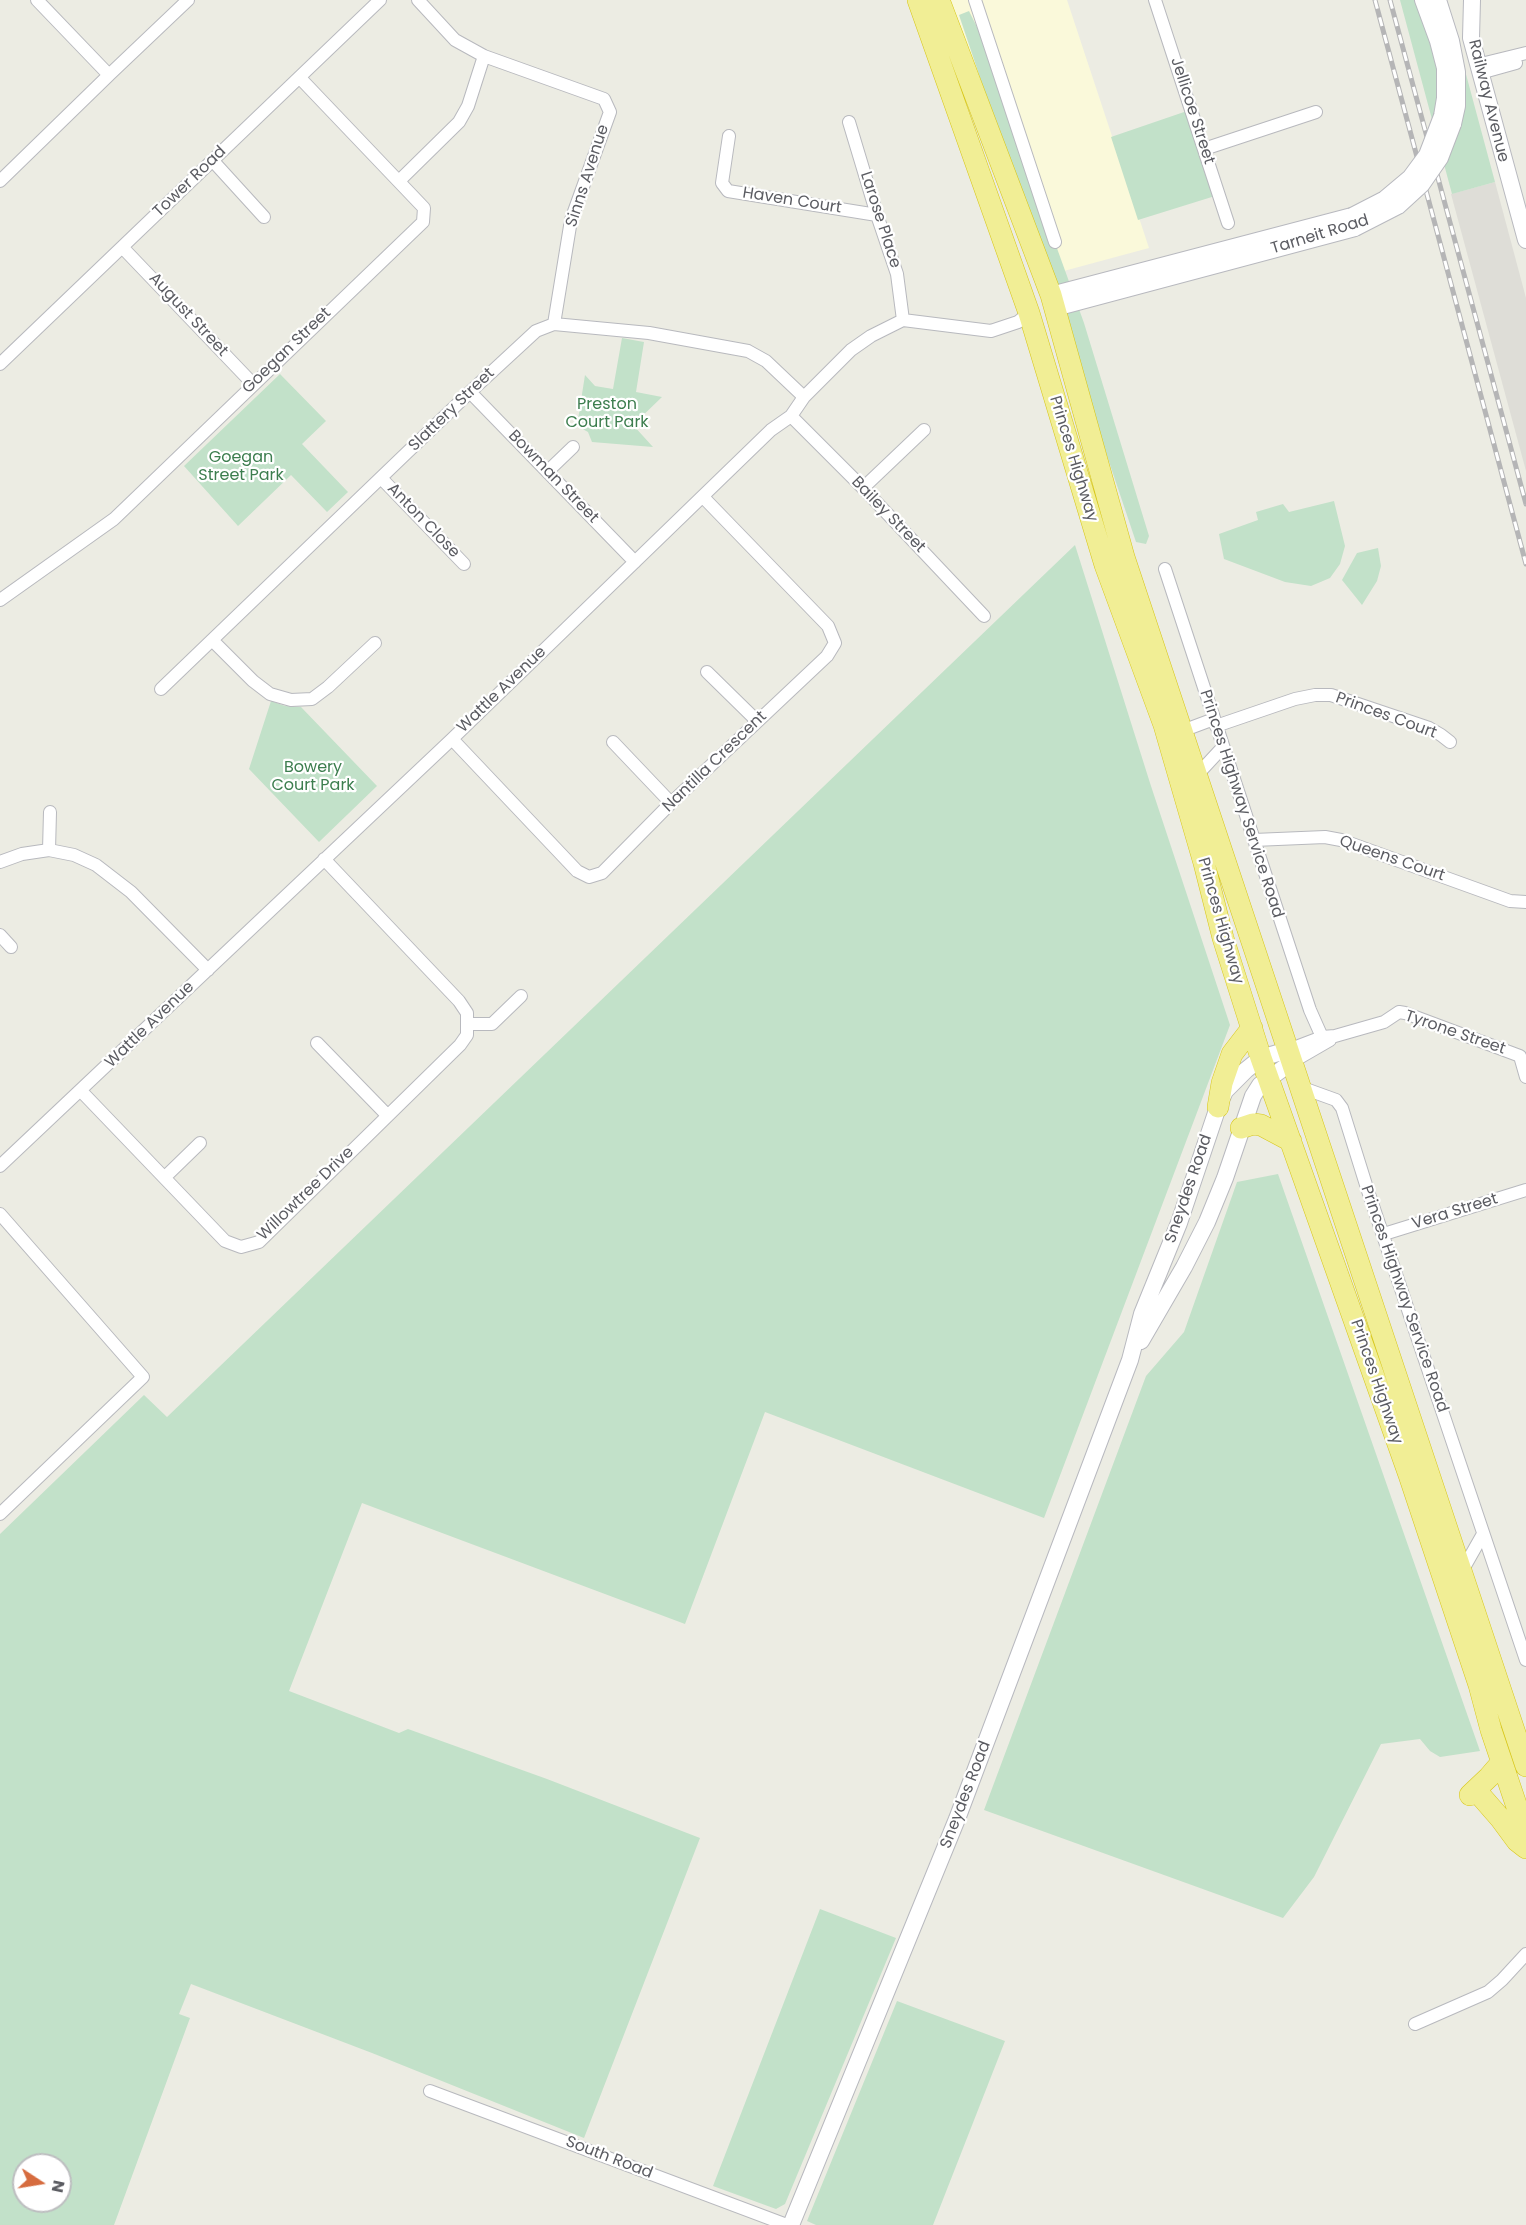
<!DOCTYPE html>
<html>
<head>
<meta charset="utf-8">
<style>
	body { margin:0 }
	#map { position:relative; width:1526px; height:2225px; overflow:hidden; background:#ecece3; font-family:Poppins,sans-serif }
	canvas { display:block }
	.north { position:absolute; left:12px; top:2153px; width:60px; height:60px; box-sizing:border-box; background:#fff; border:2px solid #bdbec0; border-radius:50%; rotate:102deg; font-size:16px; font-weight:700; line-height:24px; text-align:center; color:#5b5c62 }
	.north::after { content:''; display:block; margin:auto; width:21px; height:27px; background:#d66c3f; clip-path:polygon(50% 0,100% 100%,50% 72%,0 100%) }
</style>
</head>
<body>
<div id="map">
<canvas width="1526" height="2225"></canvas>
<div class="north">N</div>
</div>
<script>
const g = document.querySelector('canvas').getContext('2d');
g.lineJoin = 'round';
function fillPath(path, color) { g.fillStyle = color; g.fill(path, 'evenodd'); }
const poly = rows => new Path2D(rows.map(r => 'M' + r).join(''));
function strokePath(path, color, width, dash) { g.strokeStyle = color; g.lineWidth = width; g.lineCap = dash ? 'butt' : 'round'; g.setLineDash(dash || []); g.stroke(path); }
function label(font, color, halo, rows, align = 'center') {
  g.font = font + ' Poppins,sans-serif'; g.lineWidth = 4.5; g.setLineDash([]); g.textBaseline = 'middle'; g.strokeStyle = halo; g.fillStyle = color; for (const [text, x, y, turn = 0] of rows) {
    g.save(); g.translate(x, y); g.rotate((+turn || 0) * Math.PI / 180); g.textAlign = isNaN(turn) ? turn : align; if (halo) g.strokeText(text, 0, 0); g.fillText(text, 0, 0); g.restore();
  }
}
fillPath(poly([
	[947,0,1067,0,1149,248,1049,275]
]), '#faf9da');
fillPath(poly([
	[1495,182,1526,298,1526,471,1451,194]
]), '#deddd7');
fillPath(poly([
	[1400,0,1446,0,1495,182,1452,194],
	[969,11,977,27,1084,323,1149,536,1146,544,1136,542,959,15],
	[1187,111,1215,196,1138,220,1111,137],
	[622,338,644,342,636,392,662,397,633,425,653,447,592,442,588,432,577,426,585,375,595,386,613,389],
	[280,374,326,421,302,444,348,492,327,512,291,475,238,526,184,466],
	[1334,501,1345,546,1340,564,1330,578,1311,586,1285,582,1224,559,1219,534,1258,520,1256,512,1283,504,1289,512],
	[1075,545,1150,783,1230,1025,1044,1518,765,1412,685,1624,362,1503,289,1691,399,1733,408,1729,547,1779,700,1838,584,2138,372,2053,191,1984,179,2014,190,2018,114,2225,0,2225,0,1534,144,1395,167,1417],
	[24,2165,60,2165,60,2201,24,2201],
	[1378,548,1381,566,1377,581,1362,605,1342,580,1357,553],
	[271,701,285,706,301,707,377,786,319,842,249,769],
	[1278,1174,1480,1751,1440,1757,1430,1751,1420,1739,1381,1744,1314,1877,1283,1918,984,1810,1146,1376,1184,1332,1237,1182],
	[820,1909,896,1938,785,2204,776,2209,713,2186],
	[897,2001,1005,2041,933,2225,816,2225,807,2221]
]), '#c2e1c9');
const street = poly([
	[418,0,455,40,484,56,604,99,610,112,571,220,554,324],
	[975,0,1055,242],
	[1155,0,1228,223],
	[1477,65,1526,53],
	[1480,73,1516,63],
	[109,75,188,0],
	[849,122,877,215,897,274,903,320],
	[729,136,722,183,728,191,877,215],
	[1204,149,1316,112],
	[213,161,264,217],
	[400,180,459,122,468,106,484,56],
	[0,181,109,75,37,0],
	[122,247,253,384],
	[0,364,380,0],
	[470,392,635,562],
	[791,416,863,488,984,616],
	[548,471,573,447],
	[382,479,464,564],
	[863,488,924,430],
	[1165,569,1310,1010,1322,1037],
	[0,600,114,519,423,222,424,208,300,78],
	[212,640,253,681,270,694,291,700,312,699,328,687,375,643],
	[707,672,757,721],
	[161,689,470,392,536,331,554,324,649,333,748,351,766,361,804,397],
	[1216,726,1295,699,1315,695,1331,695,1429,728,1441,735,1450,742],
	[1182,731,1214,719],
	[452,739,577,871,589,877,602,873,671,803,827,656,835,643,828,626,703,497],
	[613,742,671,803],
	[1197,775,1223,747],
	[1254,840,1325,837,1341,840,1510,901,1526,902],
	[49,850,50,812],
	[0,862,22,854,49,850,74,855,96,865,131,892,208,970],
	[0,935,11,947],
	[468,1024,492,1024,521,996],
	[317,1043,387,1115],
	[1288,1050,1322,1037,1335,1036,1384,1022,1399,1012,1405,1013,1520,1056,1526,1077],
	[1292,1062,1330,1040],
	[1300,1087,1336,1100,1342,1108,1367,1188,1526,1660],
	[81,1091,225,1241,241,1247,259,1242,460,1045,467,1035,467,1013,459,1001,324,859],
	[0,1166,452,739,771,430,791,416,804,397,851,350,871,336,903,320,991,331,1018,322,1029,313],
	[165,1177,200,1143],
	[0,1214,143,1377,0,1514],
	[1384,1234,1526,1190],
	[1462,1571,1483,1534],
	[1415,2024,1488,1992,1502,1980,1526,1954],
	[430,2091,787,2225]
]);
const secondary = poly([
	[1423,0,1438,41,1445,68,1445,98,1442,116],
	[1438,0,1451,41,1457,72,1457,106,1453,124],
	[1472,0,1471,38,1526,240],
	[1051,295,1352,216],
	[1055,308,1355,228],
	[1141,1341,1184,1267,1207,1222,1225,1178,1253,1096,1260,1085,1292,1062],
	[791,2225,957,1819,1130,1360,1142,1314,1179,1223,1218,1107,1225,1091,1246,1070,1261,1058,1288,1050]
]);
const highway = poly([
	[918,0,1029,313,1105,565,1164,725,1204,863,1223,938,1261,1058,1409,1475,1479,1685,1491,1730,1522,1822,1526,1842],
	[939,0,1051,295,1124,557,1526,1766],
	[1218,1107,1222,1083,1232,1054,1252,1028],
	[1241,1128,1253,1124,1261,1125,1291,1141],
	[1470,1795,1489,1777,1502,1762],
	[1480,1795,1500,1818,1517,1841,1526,1848]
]);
strokePath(street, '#b8b9be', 14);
strokePath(secondary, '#b8b9bf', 18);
strokePath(highway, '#d7c618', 22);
strokePath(street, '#fff', 12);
strokePath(secondary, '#fff', 16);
strokePath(highway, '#f1ee95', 21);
const rail = poly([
	[1375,0,1526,564],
	[1390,0,1526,504]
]);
strokePath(rail, '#b5b5b6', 5);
strokePath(rail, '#fff', 3, [9]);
const secondaryBridge = poly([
	[1352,216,1385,199,1410,178,1427,155,1442,116],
	[1355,228,1398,206,1422,184,1440,158,1453,124]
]);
strokePath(secondaryBridge, '#b8b9bf', 18, []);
strokePath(secondaryBridge, '#fff', 16);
label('16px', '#5b5c62', '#fff', [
	["Railway Avenue",1488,101,76],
	["Jellicoe Street",1192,111,72],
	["Sinns Avenue",588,176,-72],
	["Tower Road",190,182,-44],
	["Haven Court",792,201,9],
	["Larose Place",880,220,72],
	["Tarneit Road",1320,235,-17],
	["August Street",188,315,47],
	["Goegan Street",287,351,-44],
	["Slattery Street",452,410,-44],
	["Princes Highway",1073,459,73],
	["Bowman Street",553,477,46],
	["Bailey Street",888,515,46],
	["Anton Close",423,521,46],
	["Wattle Avenue",502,690,-44],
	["Princes Court",1386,716,20],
	["Nantilla Crescent",715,762,-44],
	["Princes Highway Service Road",1241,804,72],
	["Queens Court",1392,859,19],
	["Princes Highway",1220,921,74],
	["Wattle Avenue",150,1025,-44],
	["Tyrone Street",1455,1033,19],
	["Sneydes Road",1189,1189,-71],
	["Willowtree Drive",306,1194,-44],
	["Vera Street",1455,1212,-17],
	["Princes Highway Service Road",1404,1299,71],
	["Princes Highway",1376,1382,71],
	["Sneydes Road",966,1795,-69],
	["South Road",609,2158,21]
]);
label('16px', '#3d7e4f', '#fff', [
	["Preston",607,405],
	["Court Park",607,423],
	["Goegan",241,458],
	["Street Park",241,476],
	["Bowery",313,768],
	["Court Park",313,786]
]);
</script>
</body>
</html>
